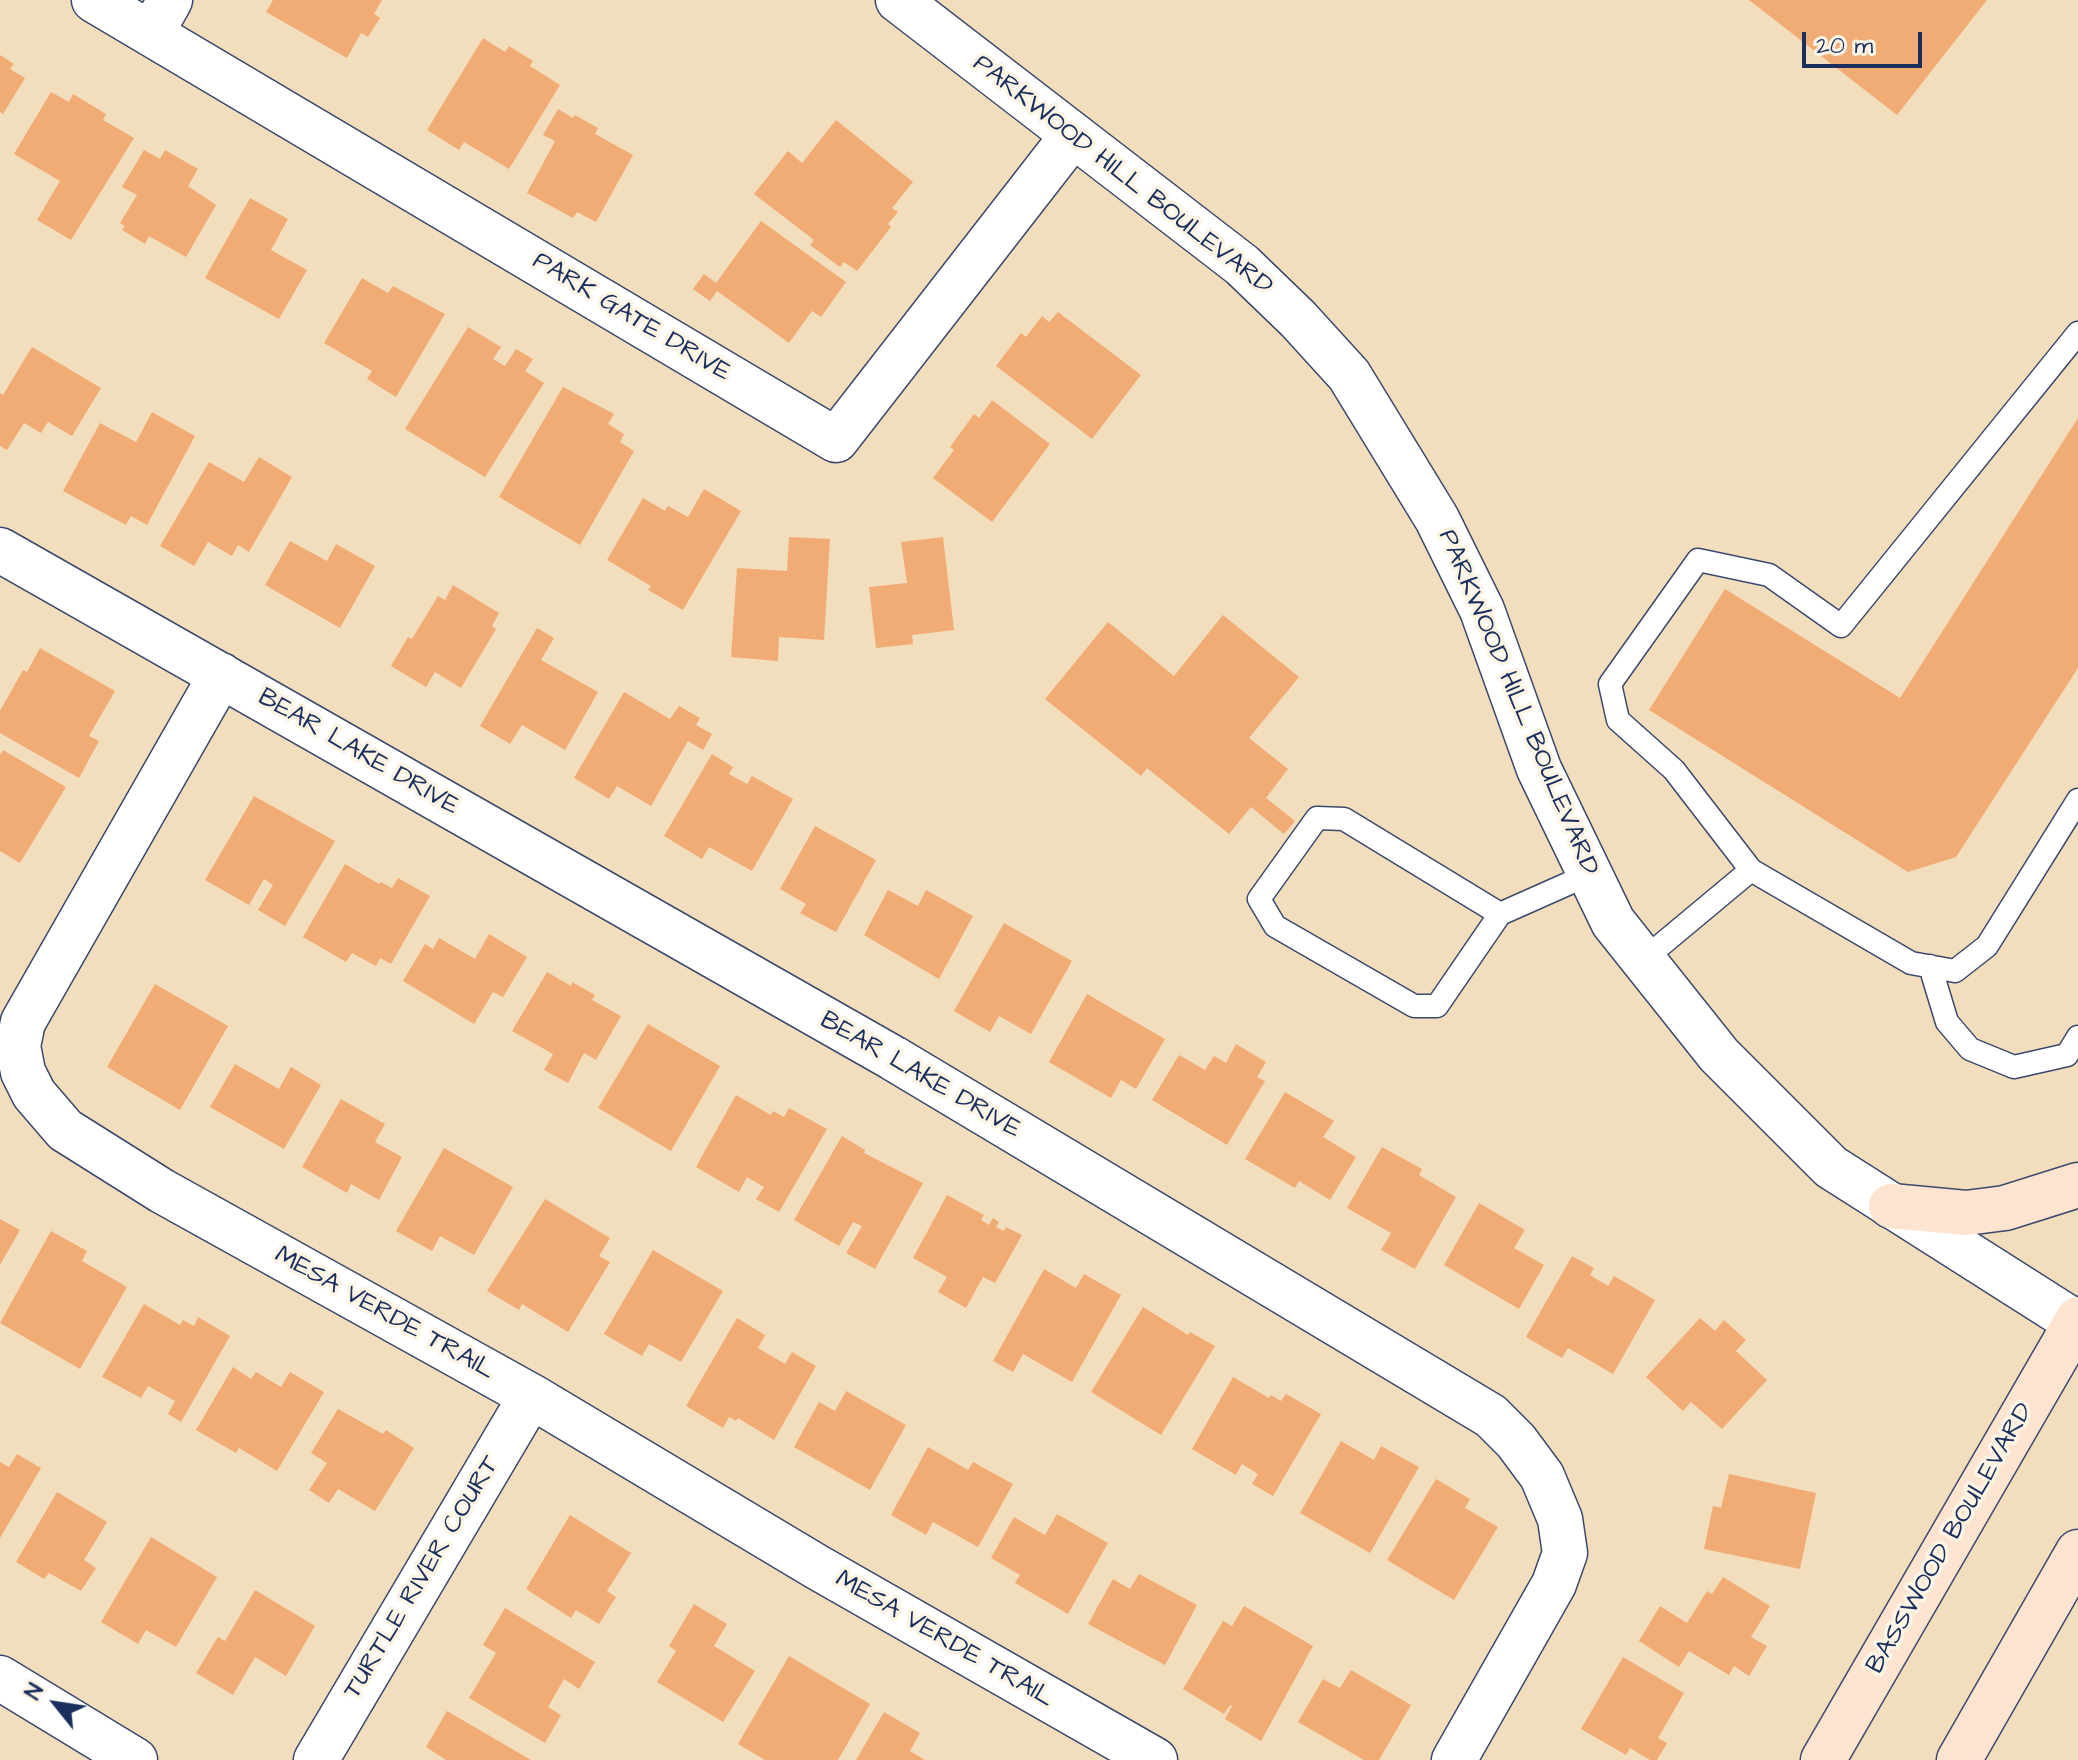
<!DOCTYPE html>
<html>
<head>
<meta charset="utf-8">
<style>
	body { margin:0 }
	#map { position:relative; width:2078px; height:1760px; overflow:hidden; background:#f2ddbd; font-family:"Architects Daughter",sans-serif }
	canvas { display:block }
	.north { position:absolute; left:16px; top:1664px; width:80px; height:80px; -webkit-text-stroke:6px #fcf5e5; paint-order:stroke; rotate:300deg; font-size:22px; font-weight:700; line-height:32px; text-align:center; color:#1b2f5e }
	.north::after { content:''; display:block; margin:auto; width:28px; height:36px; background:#1b2f5e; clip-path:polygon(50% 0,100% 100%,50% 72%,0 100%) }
	.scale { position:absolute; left:1802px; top:32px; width:120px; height:36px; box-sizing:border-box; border:4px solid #1b2f5e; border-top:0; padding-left:10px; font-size:24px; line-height:28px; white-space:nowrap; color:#1b2f5e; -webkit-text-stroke:6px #fcf5e5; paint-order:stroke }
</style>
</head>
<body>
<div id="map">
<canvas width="2078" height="1760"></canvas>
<div class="north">N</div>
<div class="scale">20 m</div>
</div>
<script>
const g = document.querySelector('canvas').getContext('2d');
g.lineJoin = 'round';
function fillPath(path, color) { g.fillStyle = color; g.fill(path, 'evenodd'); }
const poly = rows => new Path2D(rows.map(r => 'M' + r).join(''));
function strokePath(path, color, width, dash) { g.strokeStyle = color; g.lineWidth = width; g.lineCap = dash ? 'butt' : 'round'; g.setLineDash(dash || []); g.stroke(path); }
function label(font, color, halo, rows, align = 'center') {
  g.font = font + ' "Architects Daughter",sans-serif'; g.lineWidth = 7; g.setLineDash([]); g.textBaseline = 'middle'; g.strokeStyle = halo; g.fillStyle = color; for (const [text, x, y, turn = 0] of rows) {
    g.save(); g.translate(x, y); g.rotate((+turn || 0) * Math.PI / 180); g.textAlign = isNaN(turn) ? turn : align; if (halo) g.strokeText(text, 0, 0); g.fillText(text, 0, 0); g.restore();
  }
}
fillPath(poly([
	[273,0,382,0,374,14,380,18,368,37,361,33,347,58,266,12],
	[1749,0,1987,0,1897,115],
	[483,38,505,52,509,46,533,61,530,66,560,85,509,169,464,142,459,150,427,130],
	[0,55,14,64,10,69,25,78,3,114,0,112],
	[51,92,69,102,73,94,106,114,103,120,134,138,71,240,37,220,60,181,14,154],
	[558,109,573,118,575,115,598,128,595,134,633,155,596,222,577,212,573,218,527,193,555,141,543,135],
	[836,120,913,182,892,208,898,212,888,224,891,227,857,271,844,262,840,267,810,245,814,240,754,194,788,151,802,163],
	[144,150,160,159,165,150,198,169,188,186,216,205,186,257,149,236,145,244,122,230,125,226,120,223,137,195,122,187],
	[250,198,288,219,271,250,307,270,279,319,205,278],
	[761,221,846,282,821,317,812,311,789,343,717,291,710,301,693,289,704,274,716,283],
	[362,278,388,293,393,286,445,314,396,397,367,379,372,371,324,343],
	[1058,312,1141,375,1092,439,996,366,1021,333,1026,337,1042,316,1049,322],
	[468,327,501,347,493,359,505,366,516,349,533,359,525,371,544,383,485,477,405,429],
	[32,347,101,388,72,436,48,422,41,433,24,423,7,450,0,446,0,393,3,395],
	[563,387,614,414,608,424,624,434,620,442,634,451,580,545,499,497],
	[992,400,1050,444,992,522,933,478,954,450,950,447,974,414,979,418],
	[152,412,195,436,147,525,131,516,126,525,63,491,100,423,136,442],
	[2078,418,2078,668,1956,857,1908,872,1649,710,1725,589,1900,698],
	[259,457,292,477,249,552,238,545,232,556,208,542,194,566,160,546,209,462,244,482],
	[704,489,741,511,683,610,648,590,651,586,607,560,643,498,665,511,668,506,688,517],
	[789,537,830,539,824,640,779,637,778,661,731,657,737,568,787,571],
	[943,537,954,630,912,635,913,644,876,648,869,587,907,583,901,542],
	[290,541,327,561,336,544,375,566,340,628,265,585],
	[453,585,499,613,492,626,496,629,461,688,435,672,426,687,391,666,408,637,412,639,438,596,445,600],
	[1223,615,1299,677,1249,738,1288,769,1266,798,1295,821,1284,834,1251,807,1229,834,1147,768,1141,776,1045,699,1108,622,1174,676],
	[537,628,554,638,541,660,598,692,565,750,522,725,510,744,480,726],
	[40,648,115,691,89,736,99,741,79,778,0,733,0,711,23,670,27,672],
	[624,692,670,719,679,706,700,718,696,725,712,734,703,750,688,741,651,806,617,786,609,799,574,778],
	[3,750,66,787,20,863,0,851,0,755],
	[712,754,733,767,729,774,747,784,752,776,793,799,752,871,709,847,702,859,664,836],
	[254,796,335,841,285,926,258,910,273,885,264,879,249,905,205,880],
	[815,826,876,860,836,932,800,913,806,904,780,889],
	[345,864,379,884,381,882,392,888,398,878,430,896,391,964,380,958,376,966,352,953,346,962,303,937],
	[888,890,918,906,926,890,973,916,939,979,864,935],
	[1004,923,1072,961,1031,1034,999,1016,990,1032,954,1011],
	[489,934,527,957,503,997,493,992,474,1024,403,981,425,944,433,949,439,938,475,959],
	[547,972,571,986,572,982,595,995,592,1000,621,1016,596,1060,584,1053,568,1083,544,1070,553,1054,512,1031],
	[155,984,228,1026,180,1110,107,1067],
	[1087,994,1165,1039,1136,1089,1121,1080,1111,1098,1049,1062],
	[648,1024,720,1066,671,1151,598,1108],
	[1236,1044,1266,1062,1257,1077,1265,1081,1227,1145,1152,1100,1179,1055,1205,1070,1214,1056,1226,1063],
	[235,1064,279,1089,291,1067,321,1085,284,1149,210,1107],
	[1285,1092,1334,1121,1323,1137,1356,1157,1330,1200,1299,1181,1295,1188,1245,1159],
	[736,1095,771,1115,773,1111,784,1117,789,1108,827,1129,779,1212,756,1199,764,1187,747,1177,739,1192,696,1167],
	[341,1099,385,1124,375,1142,402,1157,379,1200,351,1184,347,1193,302,1167],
	[842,1136,865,1150,864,1153,923,1183,875,1269,846,1253,862,1226,853,1222,839,1246,794,1220],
	[1382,1147,1422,1169,1419,1175,1456,1197,1415,1269,1381,1250,1391,1233,1347,1208],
	[444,1148,513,1187,474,1255,440,1236,432,1251,396,1231],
	[947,1195,984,1215,981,1220,989,1225,993,1218,999,1222,996,1227,1004,1231,1006,1227,1022,1235,995,1283,983,1277,966,1308,938,1292,947,1277,913,1258],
	[545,1199,610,1238,599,1256,610,1262,568,1332,522,1304,519,1310,487,1291],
	[1479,1203,1525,1230,1514,1248,1544,1265,1519,1309,1444,1265],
	[0,1219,20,1230,0,1265],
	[51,1231,87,1251,82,1261,127,1287,80,1369,0,1323],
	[653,1250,723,1291,681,1362,649,1344,642,1356,604,1334],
	[1572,1256,1594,1268,1590,1275,1608,1286,1614,1276,1655,1300,1613,1374,1568,1348,1562,1358,1526,1337],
	[1044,1269,1076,1288,1084,1274,1121,1295,1072,1382,1023,1354,1013,1372,993,1361],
	[144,1304,180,1325,183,1320,194,1326,198,1317,230,1336,181,1422,168,1414,175,1401,148,1386,141,1398,102,1377],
	[1143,1307,1188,1335,1190,1332,1215,1346,1161,1435,1091,1392],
	[737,1318,765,1335,758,1348,785,1364,792,1352,816,1366,774,1440,738,1418,736,1421,729,1417,723,1428,686,1406],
	[1700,1318,1715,1331,1724,1320,1746,1340,1736,1351,1767,1380,1722,1429,1691,1402,1683,1411,1646,1377],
	[233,1367,251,1379,256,1372,281,1387,290,1372,324,1392,277,1471,239,1448,236,1453,196,1430],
	[1233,1377,1269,1398,1271,1395,1281,1401,1286,1394,1321,1414,1273,1496,1252,1484,1258,1474,1242,1464,1236,1475,1192,1449],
	[846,1391,906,1425,870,1490,794,1447,819,1402,835,1411],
	[338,1409,383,1434,386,1430,414,1448,375,1511,338,1489,329,1503,309,1490,327,1463,311,1453],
	[1341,1441,1374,1460,1381,1446,1419,1467,1370,1553,1300,1513],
	[928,1447,968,1470,973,1462,1013,1484,978,1547,933,1522,926,1535,891,1515],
	[17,1454,41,1468,0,1538,0,1462,9,1467],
	[1729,1474,1816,1493,1800,1569,1704,1549,1713,1506,1721,1508],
	[1436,1479,1470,1499,1465,1508,1498,1527,1454,1600,1387,1560],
	[57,1492,107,1522,84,1560,96,1568,81,1591,49,1573,44,1579,16,1562],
	[1057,1514,1108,1543,1068,1614,1015,1583,1020,1575,991,1558,1014,1517,1045,1535],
	[570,1515,631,1553,607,1591,616,1597,599,1624,576,1610,571,1618,526,1589],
	[151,1537,217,1577,176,1647,146,1630,138,1644,101,1622],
	[1139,1574,1197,1605,1165,1665,1088,1624,1113,1579,1130,1589],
	[1723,1577,1770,1606,1751,1637,1767,1646,1749,1676,1734,1666,1729,1675,1689,1651,1679,1667,1639,1641,1660,1606,1687,1623,1707,1591,1712,1594],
	[255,1590,315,1626,286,1676,255,1657,233,1695,196,1673,218,1637,225,1641],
	[694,1604,727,1624,714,1646,755,1671,723,1722,657,1682,676,1651,669,1646],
	[1244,1606,1313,1646,1261,1741,1225,1719,1232,1706,1230,1705,1224,1714,1183,1689,1223,1621,1232,1626],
	[505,1608,595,1662,579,1689,564,1679,548,1707,561,1715,545,1743,469,1698,496,1653,483,1645],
	[789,1656,870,1704,838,1760,765,1760,738,1744],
	[1623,1657,1684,1693,1658,1738,1667,1743,1657,1760,1650,1760,1630,1748,1626,1755,1581,1729],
	[1351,1670,1411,1705,1379,1760,1364,1760,1298,1722,1323,1679,1340,1688],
	[447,1711,531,1760,446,1760,426,1747],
	[884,1712,920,1733,910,1751,925,1760,856,1760]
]), '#f1ac76');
const service = poly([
	[1751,870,1674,770,1618,720,1610,684,1698,560,1769,575,1841,626,2078,333],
	[1500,914,1344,819,1317,818,1259,899,1275,926,1414,1006,1437,1006,1500,914,1590,874],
	[1643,960,1751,870,1911,963,1955,971,1987,946,2078,800],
	[1930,966,1947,1022,1970,1049,2014,1067,2067,1055,2078,1037]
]);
const minor = poly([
	[94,0,836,440,1073,135],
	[151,34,170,0],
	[0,550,893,1058,1491,1416,1516,1441,1542,1476,1560,1519,1565,1553,1554,1584,1454,1760],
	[221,675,23,1022,18,1046,23,1072,34,1094,65,1130,162,1191,531,1396,817,1567,1155,1760],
	[0,1678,135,1760],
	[316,1760,531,1396]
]);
const tertiary = poly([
	[898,0,1242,265,1298,319,1349,375,1437,519,1482,610,1539,769,1613,922,1719,1055,1831,1167,2078,1324]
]);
const secondary = poly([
	[1891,1206,1966,1213,2005,1208,2078,1185],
	[1823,1760,2078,1319],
	[1959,1760,2078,1552]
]);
strokePath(service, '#3b496c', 25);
strokePath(minor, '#3b496c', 47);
strokePath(tertiary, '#3b496c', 47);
strokePath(secondary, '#3b496c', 47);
strokePath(service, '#fff', 22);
strokePath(minor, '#fff', 44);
strokePath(tertiary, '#fff', 44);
strokePath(secondary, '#fde4d0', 44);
label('26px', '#1b2f5e', '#fcf5e5', [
	["PARKWOOD HILL BOULEVARD",1122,176,38],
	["PARK GATE DRIVE",631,318,31],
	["PARKWOOD HILL BOULEVARD",1517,703,67],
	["BEAR LAKE DRIVE",358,753,30],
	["BEAR LAKE DRIVE",920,1076,30],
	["MESA VERDE TRAIL",384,1314,29],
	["BASSWOOD BOULEVARD",1951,1539,-60],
	["TURTLE RIVER COURT",423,1578,-59],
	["MESA VERDE TRAIL",944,1640,30]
]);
</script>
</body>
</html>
